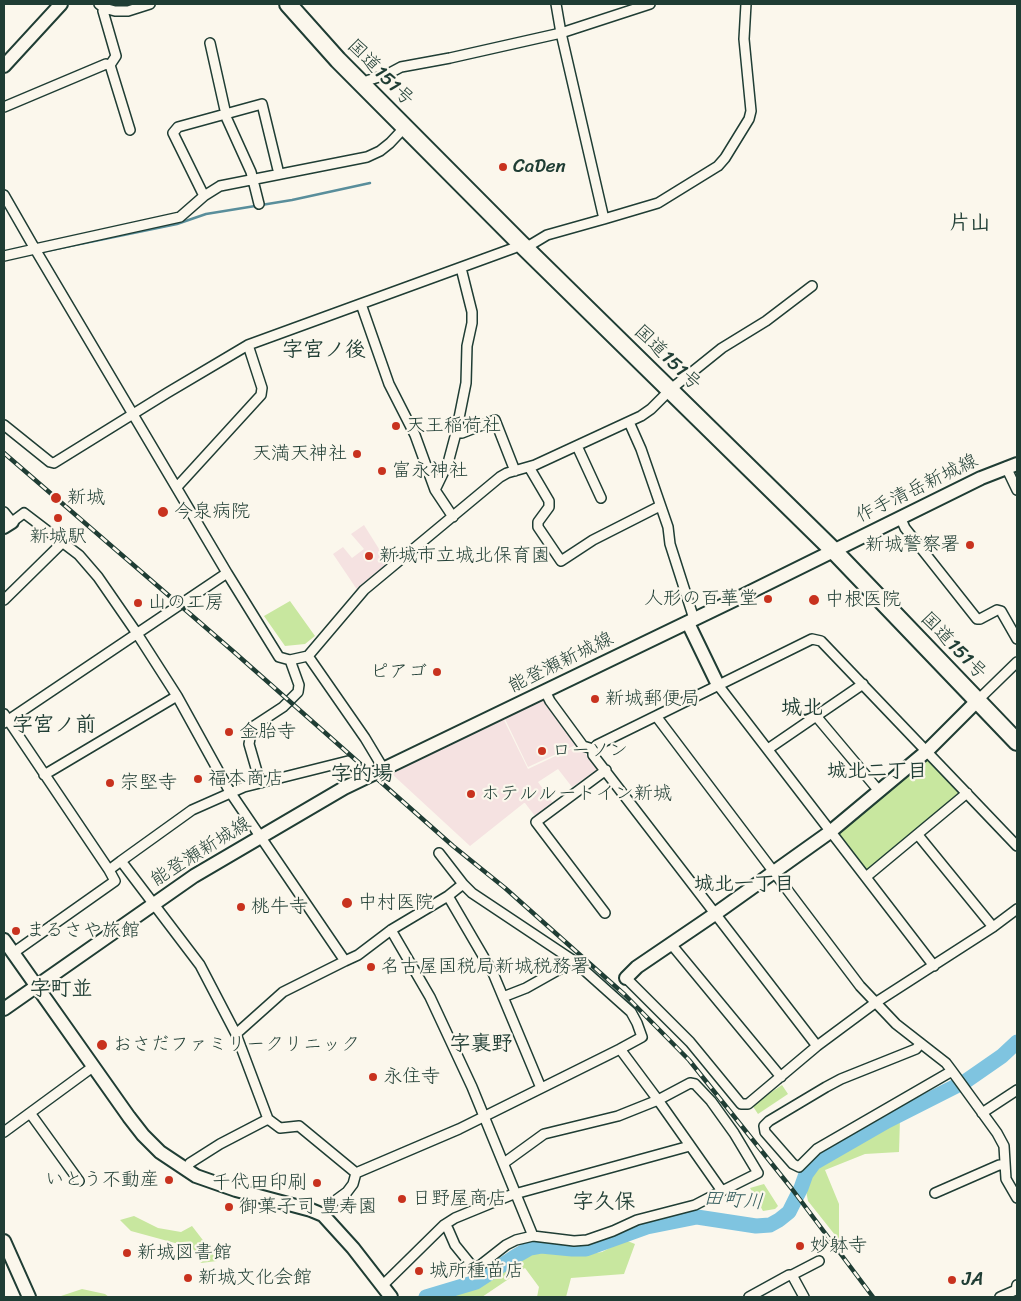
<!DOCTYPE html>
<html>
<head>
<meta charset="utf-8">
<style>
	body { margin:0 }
	#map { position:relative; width:1021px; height:1301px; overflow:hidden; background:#fbf7ec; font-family:Sriracha,sans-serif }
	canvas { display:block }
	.frame { position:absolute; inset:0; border:5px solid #1f3d34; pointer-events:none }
</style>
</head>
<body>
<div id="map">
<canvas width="1021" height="1301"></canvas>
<div class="frame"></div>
</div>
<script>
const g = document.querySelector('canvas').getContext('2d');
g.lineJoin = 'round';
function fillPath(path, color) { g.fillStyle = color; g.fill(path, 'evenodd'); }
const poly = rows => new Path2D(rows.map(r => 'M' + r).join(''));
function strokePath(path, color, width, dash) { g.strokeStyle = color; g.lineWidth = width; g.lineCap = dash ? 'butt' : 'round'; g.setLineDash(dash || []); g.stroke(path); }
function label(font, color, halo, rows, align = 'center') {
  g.font = font + ' Sriracha,"Klee One",sans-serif'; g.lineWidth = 4.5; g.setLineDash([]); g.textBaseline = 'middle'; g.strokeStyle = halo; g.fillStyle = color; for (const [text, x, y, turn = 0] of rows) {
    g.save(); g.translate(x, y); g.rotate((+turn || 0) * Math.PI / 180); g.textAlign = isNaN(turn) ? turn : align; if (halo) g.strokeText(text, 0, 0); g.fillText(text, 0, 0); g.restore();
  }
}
fillPath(poly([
	[364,525,389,565,358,591,333,554,343,547,352,558,364,549,351,534],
	[545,698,578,744,528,767,504,717],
	[503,718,528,769,579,745,596,768,596,771,572,787,558,769,538,782,553,803,535,816,525,803,524,803,470,846,392,774]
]), '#f5e2e1');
fillPath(poly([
	[290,601,315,636,305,644,285,646,264,616],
	[925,760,930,761,959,792,958,796,870,870,864,871,838,836,838,830],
	[782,1085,788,1094,758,1114,752,1105],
	[900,1119,899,1152,865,1154,825,1170,839,1204,839,1240,808,1201,806,1191,810,1176,824,1164],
	[764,1184,778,1206,775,1209,763,1211,750,1188],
	[134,1216,158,1228,181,1232,192,1226,209,1248,217,1261,201,1263,191,1245,175,1243,131,1231,120,1220],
	[625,1240,635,1244,624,1274,571,1278,566,1297,537,1297,539,1287,525,1268,482,1297,454,1297,452,1295,484,1283,518,1258,532,1252,555,1252,583,1255,602,1252],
	[82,1289,105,1294,109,1297,58,1297]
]), '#c8e79f');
strokePath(poly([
	[17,257,177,224,206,214,292,200,370,183]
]), '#598e9b', 2.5);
strokePath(poly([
	[426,1297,476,1282,516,1256,530,1248,541,1246,572,1249,586,1249,647,1227,697,1217,756,1226,770,1225,779,1220,789,1212,801,1188,806,1174,814,1163,887,1121,966,1081,1002,1056,1017,1042]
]), '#7fc4e0', 15);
const street = poly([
	[99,4,104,8,115,11,128,11,150,4],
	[104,8,103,11,116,56,110,65,130,130],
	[210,43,227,119,251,172,259,204],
	[363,85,369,80,386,75,401,67,450,58,561,33,650,4],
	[4,107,106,64,110,65],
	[4,195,35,249,4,256],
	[204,196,173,133,178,127,262,104,279,174],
	[604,219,658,203,718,166,725,158,749,119,751,111,744,39,746,4],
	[527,249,532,244,547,235,604,219,561,33,556,4],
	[361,304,389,384,415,435,435,490],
	[629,422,641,449,668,527,670,544,694,619],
	[4,425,50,462,54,463,167,393,248,345,514,248,520,243],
	[456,433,462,433,495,420,515,471],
	[577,446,601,498],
	[529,467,549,501,549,507,538,522,538,527,561,561,593,540,660,506],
	[1006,467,1017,490],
	[177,487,261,395,262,388,248,345],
	[4,512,12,522,24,513,79,555,98,577,136,632,177,696,230,792,345,961,358,955,391,930,448,896,463,884,472,893,574,961,631,1012,637,1023,642,1037,620,1049,459,1129,356,1173,353,1184,347,1192,332,1203,323,1215],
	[453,517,435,490,448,463,456,433,466,383,467,346,472,323,472,312,461,268],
	[901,519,905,528,977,619,980,619,997,610,1001,611,1017,639],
	[227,573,35,249,180,217,204,196,220,186,367,157,380,151,390,143,405,127],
	[4,600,63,542],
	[308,656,365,738,383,768],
	[718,685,934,966],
	[545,691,550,701,583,746,593,749],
	[978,700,1017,662],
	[4,714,109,870,115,881,13,953],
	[656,716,597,745,593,749,593,755,817,1046],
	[816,716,879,791],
	[4,723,227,573,279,657,290,660,308,656,364,590,500,477,507,473,535,465,641,416,651,409,671,389,722,348,766,321,812,286],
	[768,749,863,684],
	[44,775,177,696],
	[260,782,249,744,251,733,254,726,283,707,298,692,299,685,290,660],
	[918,835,993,927],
	[1017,846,821,641,812,639,656,716,860,986,896,1024,946,1063,952,1071,997,1133,1004,1146,1006,1179,1017,1198],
	[439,853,463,884],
	[121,861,192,810,244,787,348,761,366,777],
	[109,870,121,861,200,965,236,1034,268,1119,220,1144,190,1163,186,1170],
	[866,877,967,793],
	[448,896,493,973,541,1088],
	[605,913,536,822,606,770],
	[391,930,430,997,472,1087,533,1236,516,1240,506,1245,478,1267,472,1266,455,1245,448,1229,444,1225],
	[671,944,781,1077],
	[626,978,690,1042,741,1104,748,1104,817,1046,875,1003,993,927,1017,909],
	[503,997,526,988,574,961],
	[236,1034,283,992,345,961],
	[920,1044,916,1049,841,1079,826,1087,769,1121,764,1126,765,1132,793,1164,799,1167,817,1149,952,1071],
	[30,1113,79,1181],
	[982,1113,1017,1090],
	[268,1119,280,1128,299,1126,356,1173],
	[4,1132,94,1066],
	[504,1163,544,1134,618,1116,658,1100,689,1144],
	[935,1193,999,1165,1005,1165],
	[533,1236,574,1241,587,1240,613,1231,637,1220,695,1205,722,1191],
	[792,1275,819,1261],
	[382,1286,444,1225,455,1218,511,1195,686,1147,689,1144,722,1191,758,1173,734,1133,711,1101,695,1084,690,1083,658,1100,620,1049],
	[749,1297,789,1275,792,1275,804,1297],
	[1000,1297,1016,1290,1017,1285]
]);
const secondary = poly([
	[4,66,61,4],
	[4,527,12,522],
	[688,623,718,685],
	[4,940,129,1117,143,1135,160,1152,196,1176,236,1190,311,1210,323,1215,353,1248,391,1297],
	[626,978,637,967,715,914,830,832,927,751,978,700],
	[4,1009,194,876,344,788,734,600,981,478,1017,464],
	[4,1241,29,1297]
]);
const highway = poly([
	[288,4,338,60,520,243,834,551,1017,742]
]);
strokePath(street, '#1f3d34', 12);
strokePath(secondary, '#1f3d34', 16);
strokePath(highway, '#1f3d34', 20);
strokePath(street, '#fbf7ec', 9);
strokePath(secondary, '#fbf7ec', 12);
strokePath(highway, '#fbf7ec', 16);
const rail = poly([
	[4,453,234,652,453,846,505,888,625,995,689,1060,792,1189,873,1297]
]);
strokePath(rail, '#1f3d34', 4.5);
strokePath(rail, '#fbf7ec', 2.5, [8]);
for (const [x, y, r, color] of [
	[503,167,5,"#c8321e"],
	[396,426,5,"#c8321e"],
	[357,454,5,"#c8321e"],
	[382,471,5,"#c8321e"],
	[56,498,6,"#c8321e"],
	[163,512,6,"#c8321e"],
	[58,518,5,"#c8321e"],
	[970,545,5,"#c8321e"],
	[369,556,5,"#c8321e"],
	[768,599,5,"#c8321e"],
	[814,600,6,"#c8321e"],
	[138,603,5,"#c8321e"],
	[437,672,5,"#c8321e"],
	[595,699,5,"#c8321e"],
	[229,732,5,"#c8321e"],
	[542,751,5,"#c8321e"],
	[198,779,5,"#c8321e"],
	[110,783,5,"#c8321e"],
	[471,794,5,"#c8321e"],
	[347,903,6,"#c8321e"],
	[241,907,5,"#c8321e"],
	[16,931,5,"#c8321e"],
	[371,967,5,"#c8321e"],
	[102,1045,6,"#c8321e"],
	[373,1077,5,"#c8321e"],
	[169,1180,5,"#c8321e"],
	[317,1183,5,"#c8321e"],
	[402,1199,5,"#c8321e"],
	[229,1207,5,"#c8321e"],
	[800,1246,5,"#c8321e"],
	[127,1253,5,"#c8321e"],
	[419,1271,5,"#c8321e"],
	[188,1278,5,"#c8321e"],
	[952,1280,5,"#c8321e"]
]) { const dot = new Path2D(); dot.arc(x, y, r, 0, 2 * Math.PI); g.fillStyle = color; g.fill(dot); strokePath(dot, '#fbf7ec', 2); }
label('19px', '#1f3d34', '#fbf7ec', [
	["国道151号",380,73,45],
	["国道151号",667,358,44],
	["作手清岳新城線",917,489,-26],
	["国道151号",953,646,46],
	["能登瀬新城線",561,663,-26],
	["能登瀬新城線",201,852,-32]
]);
label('19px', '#1f3d34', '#fbf7ec', [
	["CaDen",513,167],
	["天王稲荷社",406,426],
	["天満天神社",347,454,"right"],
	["富永神社",392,471],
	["新城",67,498],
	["今泉病院",174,512],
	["新城駅",58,537,"center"],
	["新城警察署",960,545,"right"],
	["新城市立城北保育園",379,556],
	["人形の百華堂",758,599,"right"],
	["中根医院",825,600],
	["山の工房",148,603],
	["ピアゴ",427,672,"right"],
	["新城郵便局",605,699],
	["金胎寺",239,732],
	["ローソン",552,751],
	["福本商店",208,779],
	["宗堅寺",120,783],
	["ホテルルートイン新城",481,794],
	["中村医院",358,903],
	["桃牛寺",251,907],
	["まるさや旅館",26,931],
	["名古屋国税局新城税務署",381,967],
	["おさだファミリークリニック",113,1045],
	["永住寺",383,1077],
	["いとう不動産",159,1180,"right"],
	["千代田印刷",307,1183,"right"],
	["日野屋商店",412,1199],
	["御菓子司 豊寿園",239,1207],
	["妙躰寺",810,1246],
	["新城図書館",137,1253],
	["城所種苗店",429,1271],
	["新城文化会館",198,1278],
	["JA",962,1280]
], 'left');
label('bold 20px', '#1f3d34', '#fbf7ec', [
	["城北二丁目",877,772],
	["城北一丁目",744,885]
]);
label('italic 20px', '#375f5f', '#fbf7ec', [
	["田町川",733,1201,4]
]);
label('bold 21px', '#1f3d34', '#fbf7ec', [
	["片山",970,224],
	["字宮ノ後",324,351],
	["城北",802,709],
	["字宮ノ前",54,726],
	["字的場",362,775],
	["字町並",61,990],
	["字裏野",481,1045],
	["字久保",604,1203]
]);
</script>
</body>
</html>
